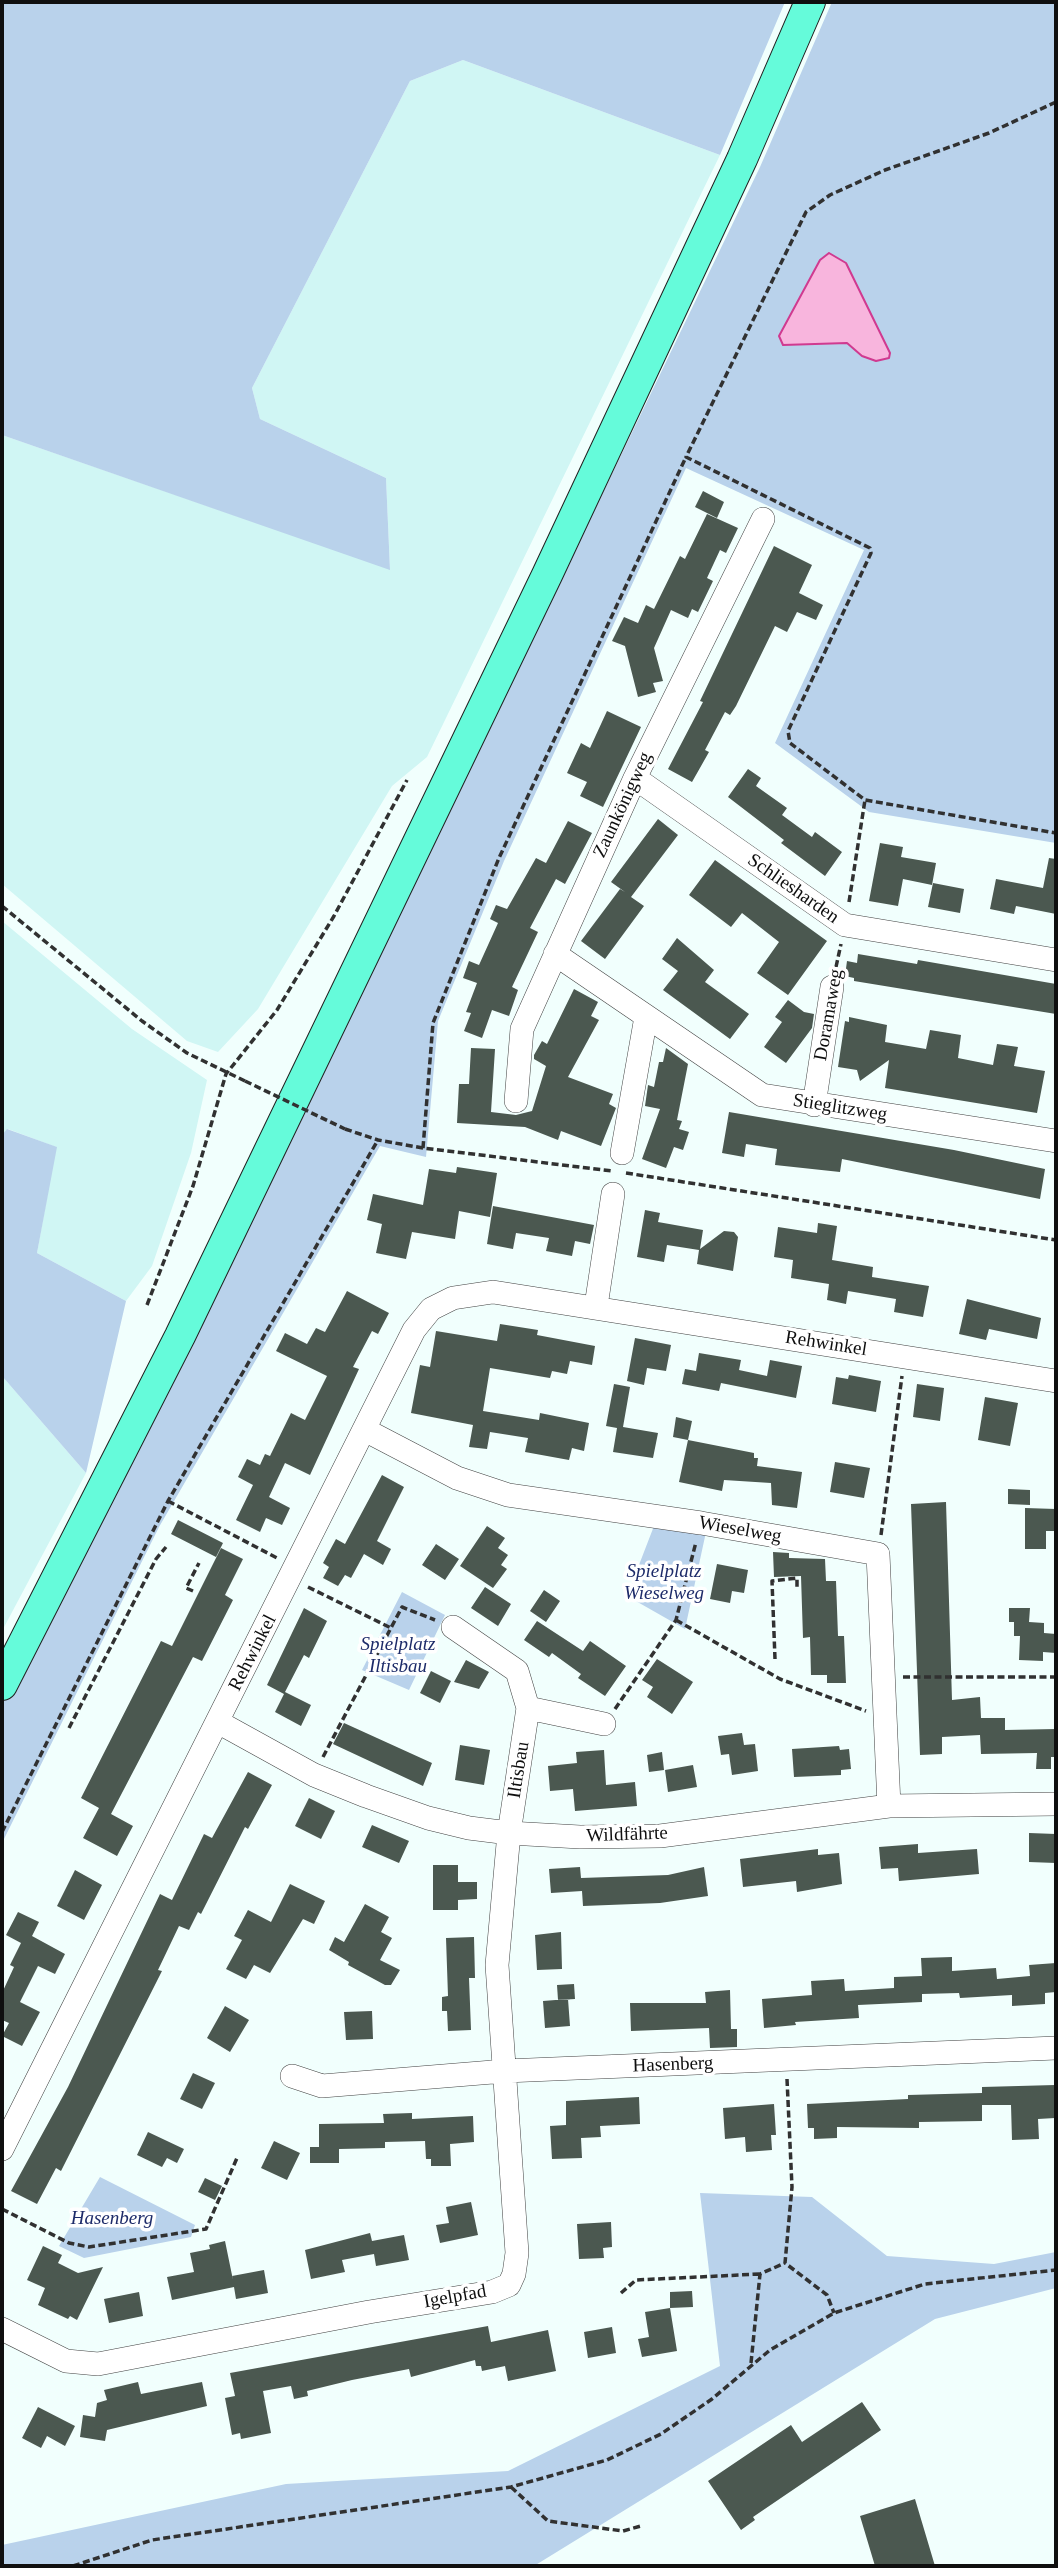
<!DOCTYPE html>
<html>
<head>
<meta charset="utf-8">
<style>
	body { margin:0 }
	#map { position:relative; width:1058px; height:2568px; overflow:hidden; background:#f1fffd; font-family:Georgia,serif }
	canvas { display:block }
	.frame { position:absolute; inset:0; border:4px solid #0f0f0f; pointer-events:none }
</style>
</head>
<body>
<div id="map">
<canvas width="1058" height="2568"></canvas>
<div class="frame"></div>
</div>
<script>
const g = document.querySelector('canvas').getContext('2d');
g.lineJoin = 'round';
function fillPath(path, color) { g.fillStyle = color; g.fill(path, 'evenodd'); }
const poly = rows => new Path2D(rows.map(r => 'M' + r).join(''));
function strokePath(path, color, width, dash) { g.strokeStyle = color; g.lineWidth = width; g.lineCap = dash ? 'butt' : 'round'; g.setLineDash(dash || []); g.stroke(path); }
function label(font, color, halo, rows, align = 'center') {
  g.font = font + ' Georgia,serif'; g.lineWidth = 7; g.setLineDash([]); g.textBaseline = 'middle'; g.strokeStyle = halo; g.fillStyle = color; for (const [text, x, y, turn = 0] of rows) {
    g.save(); g.translate(x, y); g.rotate((+turn || 0) * Math.PI / 180); g.textAlign = isNaN(turn) ? turn : align; if (halo) g.strokeText(text, 0, 0); g.fillText(text, 0, 0); g.restore();
  }
}
fillPath(poly([
	[463,60,720,155,427,757,392,786,258,1009,218,1052,187,1041,2,884,2,435,390,569,386,478,260,419,252,388,410,81],
	[2,921,132,1029,207,1080,191,1153,152,1266,126,1301,37,1253,56,1147,8,1129,2,1135],
	[2,1376,86,1473,2,1631]
]), '#d0f6f4');
fillPath(poly([
	[2,2,785,2,720,155,463,60,410,81,252,388,260,419,386,478,390,570,2,435],
	[832,2,1056,2,1056,843,869,812,775,743,864,550,686,468,504,861,438,1021,426,1157,380,1146,159,1527,2,1843,2,1704,299,1123,760,167],
	[7,1129,57,1147,37,1253,126,1301,86,1473,2,1376,2,1135],
	[654,1526,706,1532,685,1629,627,1596],
	[402,1592,445,1615,409,1690,362,1670],
	[100,2177,195,2225,191,2237,84,2258,59,2246],
	[700,2193,812,2197,887,2256,994,2264,1056,2252,1056,2288,935,2319,534,2566,2,2566,2,2545,286,2484,508,2471,720,2366]
]), '#b9d2eb');
const water = poly([
	[829,253,846,263,890,353,889,358,876,361,862,356,847,343,783,345,779,336,820,260,829,253]
]);
fillPath(water, '#f8b5dd');
strokePath(water, '#d03a90', 2);
fillPath(poly([
	[703,491,724,502,717,518,695,507],
	[707,514,738,528,726,553,720,550,707,578,713,581,698,612,692,609,688,618,671,610,654,648,663,681,653,683,656,692,638,697,625,646,612,641,624,617,638,623,646,605,654,609,680,556,685,559],
	[774,546,812,565,799,593,823,605,816,620,797,612,787,632,775,626,736,706,730,715,725,712,705,750,709,752,692,782,668,769,703,702,700,701],
	[607,711,641,727,603,807,580,796,587,782,567,773,581,743,590,748],
	[748,769,761,778,756,786,787,808,782,815,812,837,815,832,842,852,825,876,781,843,784,840,728,797],
	[658,819,678,835,631,897,644,906,605,959,581,941,620,889,625,892,611,882],
	[568,821,592,833,565,884,556,879,530,928,538,932,512,987,518,990,509,1016,492,1010,482,1038,464,1031,471,1013,466,1012,477,983,463,978,469,961,479,965,498,923,490,919,496,905,507,909,536,858,546,863],
	[880,843,903,847,901,857,936,863,932,885,903,879,898,906,869,901],
	[1049,858,1056,859,1056,914,1016,906,1014,914,990,909,996,879,1043,888],
	[715,860,827,941,788,995,757,973,779,942,742,913,731,927,689,895],
	[933,883,964,889,960,913,928,907],
	[677,938,714,970,705,982,749,1014,730,1039,663,990,678,971,662,959],
	[858,954,917,964,918,960,1056,984,1056,1014,854,981,854,978,845,976,847,961,857,963],
	[574,989,598,1002,591,1016,599,1020,568,1077,613,1094,609,1104,616,1108,601,1146,561,1131,558,1140,525,1127,457,1123,459,1084,469,1084,471,1048,495,1049,491,1112,516,1115,532,1111,546,1066,534,1059,534,1055,542,1041,547,1044],
	[788,1000,804,1012,814,1014,812,1028,786,1063,764,1047,782,1022,775,1017],
	[849,1017,887,1025,885,1042,926,1049,930,1030,961,1035,958,1058,993,1065,997,1044,1018,1047,1014,1066,1045,1071,1037,1113,885,1088,889,1060,860,1081,857,1070,838,1067,845,1021,849,1022],
	[666,1048,688,1064,677,1120,682,1121,679,1129,689,1132,683,1150,674,1147,666,1168,642,1159,660,1109,645,1106,648,1085,654,1087,659,1062,663,1062],
	[729,1112,954,1150,1045,1169,1040,1199,842,1159,840,1172,775,1165,777,1149,746,1144,744,1157,722,1153],
	[457,1167,497,1173,490,1217,459,1211,455,1239,412,1232,406,1259,376,1253,382,1224,367,1220,373,1194,423,1205,429,1169,456,1173],
	[493,1206,594,1225,590,1244,575,1241,572,1256,546,1251,549,1238,516,1233,513,1249,487,1244],
	[645,1210,660,1213,658,1222,703,1230,700,1249,724,1231,734,1232,738,1237,733,1271,697,1264,699,1250,667,1245,664,1262,637,1257],
	[818,1223,837,1226,832,1260,873,1267,872,1277,929,1286,923,1317,894,1312,896,1299,848,1291,846,1304,827,1300,829,1284,791,1278,793,1260,774,1257,778,1227,817,1233],
	[347,1291,389,1313,378,1334,372,1331,353,1367,359,1369,310,1475,285,1463,269,1497,290,1508,282,1525,266,1518,260,1532,236,1520,253,1485,238,1477,247,1459,260,1465,265,1454,270,1456,291,1413,305,1420,327,1376,276,1351,285,1333,307,1344,316,1328,325,1332],
	[967,1299,1041,1318,1037,1339,989,1329,986,1340,959,1334],
	[500,1324,538,1330,537,1335,595,1346,592,1365,570,1361,567,1374,552,1371,550,1378,490,1368,483,1411,539,1420,540,1413,589,1423,584,1451,572,1448,569,1460,525,1452,528,1438,490,1432,487,1449,469,1447,473,1425,411,1413,420,1365,430,1367,436,1331,497,1341],
	[635,1338,671,1345,666,1371,647,1368,644,1385,627,1381],
	[699,1353,741,1360,739,1370,767,1376,770,1360,802,1366,796,1398,721,1383,719,1391,682,1384,685,1369,696,1371],
	[849,1375,881,1381,876,1412,832,1404,836,1377,848,1379],
	[614,1384,630,1387,623,1427,658,1433,653,1458,613,1452,617,1428,606,1426],
	[917,1384,944,1388,940,1421,913,1417],
	[985,1397,1018,1403,1010,1446,978,1440],
	[676,1417,692,1421,688,1440,754,1453,754,1458,758,1458,757,1466,802,1472,797,1508,772,1505,771,1483,724,1480,722,1491,679,1482,688,1440,673,1437],
	[835,1462,870,1468,864,1498,830,1492],
	[382,1475,404,1487,377,1541,391,1549,383,1565,364,1554,351,1578,345,1575,338,1586,323,1578,329,1567,323,1563,336,1539,345,1544],
	[1008,1489,1030,1490,1030,1505,1008,1504],
	[946,1502,952,1700,980,1697,981,1718,1005,1718,1005,1730,1056,1729,1056,1757,1051,1757,1051,1769,1036,1769,1037,1753,981,1754,980,1735,942,1737,942,1754,920,1755,911,1504],
	[1025,1508,1056,1509,1056,1531,1046,1531,1046,1549,1025,1549],
	[178,1520,223,1543,216,1557,171,1534],
	[487,1526,505,1538,498,1548,508,1555,501,1565,507,1569,493,1588,460,1566],
	[436,1544,459,1559,445,1580,422,1565],
	[221,1548,243,1559,225,1595,233,1600,202,1661,193,1657,111,1814,133,1826,117,1856,83,1838,99,1808,81,1798,161,1641,172,1646],
	[773,1552,789,1553,789,1558,825,1559,826,1581,836,1581,838,1636,844,1636,846,1683,827,1683,827,1675,811,1675,810,1637,803,1638,801,1576,774,1577],
	[717,1564,748,1570,744,1593,732,1591,730,1603,710,1599],
	[485,1587,511,1604,498,1626,471,1608],
	[544,1590,560,1601,546,1622,530,1611],
	[304,1608,327,1621,309,1658,304,1655,285,1692,311,1705,301,1726,275,1712,284,1694,267,1685],
	[1009,1608,1030,1608,1029,1622,1044,1623,1044,1633,1056,1634,1056,1653,1043,1652,1043,1661,1019,1660,1020,1636,1014,1636,1014,1622,1009,1622],
	[537,1621,583,1651,590,1641,626,1666,605,1696,578,1678,581,1674,552,1653,549,1657,524,1640],
	[657,1659,693,1682,672,1714,647,1697,653,1687,642,1680],
	[466,1660,489,1672,479,1689,454,1682],
	[431,1671,451,1681,440,1703,420,1693],
	[344,1723,432,1763,423,1786,333,1744],
	[742,1733,744,1745,755,1744,758,1771,732,1775,729,1754,721,1755,718,1736],
	[460,1745,490,1750,484,1785,455,1780],
	[839,1746,840,1750,849,1749,851,1769,841,1770,841,1775,794,1777,792,1749],
	[604,1750,606,1785,635,1782,637,1806,575,1811,573,1789,550,1791,548,1766,577,1763,576,1752],
	[662,1752,664,1770,649,1772,647,1755],
	[693,1765,697,1787,668,1792,665,1770],
	[248,1772,272,1785,248,1829,245,1827,201,1914,198,1912,189,1930,179,1926,158,1970,162,1971,61,2171,56,2168,37,2204,11,2191,68,2087,160,1894,172,1900,204,1834,212,1838],
	[309,1798,335,1811,321,1839,295,1826],
	[372,1825,409,1841,399,1863,362,1847],
	[1029,1833,1056,1834,1056,1863,1029,1862],
	[918,1844,918,1853,977,1849,979,1874,899,1881,898,1868,881,1869,879,1847],
	[818,1849,818,1855,839,1853,842,1884,797,1892,796,1881,743,1887,740,1859],
	[433,1865,458,1865,458,1882,477,1882,477,1899,458,1900,458,1910,433,1910],
	[580,1867,581,1878,668,1875,704,1867,708,1896,660,1903,583,1906,582,1891,551,1893,549,1869],
	[75,1870,102,1885,84,1920,57,1906],
	[290,1884,325,1901,314,1924,303,1919,270,1973,254,1965,246,1979,226,1969,242,1940,234,1936,248,1910,271,1922],
	[365,1904,389,1917,381,1932,392,1938,380,1960,400,1970,391,1985,385,1985,348,1965,349,1962,329,1950,335,1937,344,1942],
	[18,1912,39,1922,32,1936,65,1954,55,1974,38,1966,20,2002,40,2012,22,2046,2,2036,9,2023,2,2020,2,1993,14,1967,10,1965,21,1943,6,1935],
	[561,1932,562,1969,537,1970,535,1935],
	[474,1937,475,1978,469,1978,471,2030,448,2031,447,2011,442,2011,442,1997,448,1996,446,1938],
	[952,1957,952,1971,996,1968,997,1979,1030,1976,1029,1965,1056,1963,1056,1992,1045,1993,1045,2004,1012,2006,1012,1995,960,1998,959,1993,922,1994,922,2002,858,2005,859,2018,795,2022,796,2025,764,2028,762,1999,812,1995,811,1981,844,1979,845,1991,894,1988,894,1977,922,1976,921,1958],
	[574,1984,575,1999,558,2000,557,1985],
	[730,1990,731,2029,737,2029,737,2047,710,2048,709,2028,631,2031,630,2003,706,2003,705,1992],
	[568,1999,570,2026,545,2028,543,2001],
	[225,2006,249,2020,230,2052,207,2038],
	[372,2011,373,2039,346,2040,344,2012],
	[193,2073,215,2083,202,2109,180,2099],
	[1055,2085,1055,2118,1038,2119,1039,2139,1012,2140,1011,2105,982,2105,982,2121,919,2122,919,2128,837,2127,837,2138,814,2139,814,2128,808,2128,807,2104,908,2099,908,2095,982,2093,982,2087],
	[639,2097,640,2124,600,2126,601,2137,581,2138,582,2158,552,2159,550,2126,566,2125,566,2101],
	[774,2104,776,2135,771,2135,772,2150,746,2152,745,2137,725,2139,723,2108],
	[412,2113,412,2119,473,2116,474,2142,450,2144,451,2166,431,2166,431,2159,426,2159,425,2141,385,2142,385,2148,339,2149,339,2163,310,2163,310,2147,319,2147,319,2124,384,2123,383,2114],
	[148,2132,184,2149,177,2163,167,2158,162,2167,137,2155],
	[274,2141,300,2153,287,2180,261,2168],
	[205,2178,222,2186,215,2200,198,2192],
	[471,2202,478,2235,440,2243,436,2225,449,2223,446,2207],
	[611,2222,612,2247,603,2248,604,2258,579,2259,577,2224],
	[370,2233,372,2241,404,2235,409,2260,376,2266,374,2254,342,2260,345,2272,311,2279,305,2250],
	[225,2241,233,2280,232,2276,264,2270,268,2293,236,2299,234,2287,172,2300,167,2277,194,2272,190,2253,210,2249,209,2245],
	[43,2246,62,2255,58,2263,78,2273,103,2267,77,2320,70,2316,68,2319,38,2305,45,2288,27,2280],
	[692,2291,693,2307,670,2308,670,2292],
	[139,2292,143,2316,109,2323,104,2299],
	[670,2308,677,2351,642,2357,638,2339,649,2337,645,2312],
	[488,2326,491,2342,548,2330,556,2371,508,2381,505,2366,482,2371,481,2366,476,2366,475,2360,411,2377,409,2369,352,2380,307,2391,308,2396,294,2399,291,2386,263,2391,271,2433,241,2439,240,2433,232,2435,225,2398,235,2396,230,2373],
	[612,2327,616,2353,588,2358,584,2332],
	[138,2382,141,2394,202,2382,207,2406,107,2430,105,2441,80,2437,83,2415,95,2417,97,2403,107,2400,104,2390],
	[862,2402,881,2430,753,2517,755,2520,741,2530,708,2481,791,2425,802,2442],
	[38,2407,75,2426,65,2446,47,2436,41,2448,22,2438],
	[915,2499,935,2566,875,2566,860,2516]
]), '#4b5850');
const minor = poly([
	[635,778,845,925,1056,960],
	[555,954,762,1095,1056,1141],
	[516,1101,522,1029,635,778,763,519],
	[814,1105,832,987],
	[622,1153,646,1017],
	[596,1306,613,1194],
	[365,1430,457,1478,508,1495,701,1523,878,1554,889,1806],
	[453,1627,517,1671,528,1708,604,1724],
	[218,1722,314,1775,366,1796,428,1818,469,1828,509,1833,580,1837,660,1836,889,1806,1056,1804],
	[292,2076,322,2086,505,2071,1056,2048],
	[2,2149,414,1330,431,1309,453,1298,493,1292,1056,1381],
	[2,2329,66,2361,98,2364,369,2312,492,2292,509,2285,514,2274,517,2253,497,1965,509,1833,528,1708]
]);
const major = poly([
	[2,1685,180,1336,547,575,742,159,810,2]
]);
strokePath(minor, '#424242', 24);
strokePath(major, '#202020', 32);
strokePath(poly([
	[1056,102,989,133,885,170,830,195,806,212,686,457,870,548,871,553,788,731,790,743,865,800,1056,833],
	[849,902,865,800],
	[2,906,142,1021,187,1053,245,1081],
	[836,967,841,944],
	[345,1129,378,1140,423,1148,612,1171],
	[423,1148,433,1023,499,858,686,457],
	[626,1173,1056,1240],
	[147,1305,193,1186,226,1074,277,1010,334,916,407,780],
	[168,1501,279,1559],
	[881,1535,902,1376],
	[308,1587,391,1628],
	[193,1591,186,1588,199,1563],
	[676,1620,780,1679,866,1711],
	[775,1659,772,1581,797,1578,797,1587],
	[903,1677,1056,1677],
	[615,1709,676,1620,696,1542],
	[69,1728,156,1559,166,1547],
	[323,1757,402,1607,435,1620],
	[2,1832,168,1501,378,1140],
	[787,2079,792,2187,785,2263,827,2295,834,2313],
	[2,2209,69,2243,89,2247,206,2229,237,2158],
	[621,2293,636,2280,760,2274],
	[751,2363,760,2274,785,2263],
	[511,2487,548,2521,623,2531,641,2526],
	[73,2566,152,2540,511,2487,607,2460,661,2434,712,2399,770,2350,834,2313,925,2284,1056,2270]
]), '#313131', 3.5, [7, 3.5]);
strokePath(minor, '#fff', 23);
strokePath(major, '#65fbda', 30);
strokePath(poly([
	[245,1081,345,1129]
]), '#313131', 3.5, [7, 3.5]);
label('19px', '#0f0f0f', '#fff', [
	["Zaunkönigweg",623,805,-65],
	["Schliesharden",793,889,35],
	["Doramaweg",829,1015,-80],
	["Stieglitzweg",840,1108,9],
	["Rehwinkel",826,1344,9],
	["Wieselweg",740,1530,10],
	["Rehwinkel",253,1653,-63],
	["Iltisbau",519,1770,-81],
	["Wildfährte",627,1835,-2],
	["Hasenberg",673,2065,-2],
	["Igelpfad",455,2297,-10]
]);
label('italic 19px', '#1d2b69', '#fff', [
	["Spielplatz",664,1572],
	["Wieselweg",664,1594],
	["Spielplatz",398,1645],
	["Iltisbau",398,1667],
	["Hasenberg",112,2219]
]);
</script>
</body>
</html>
